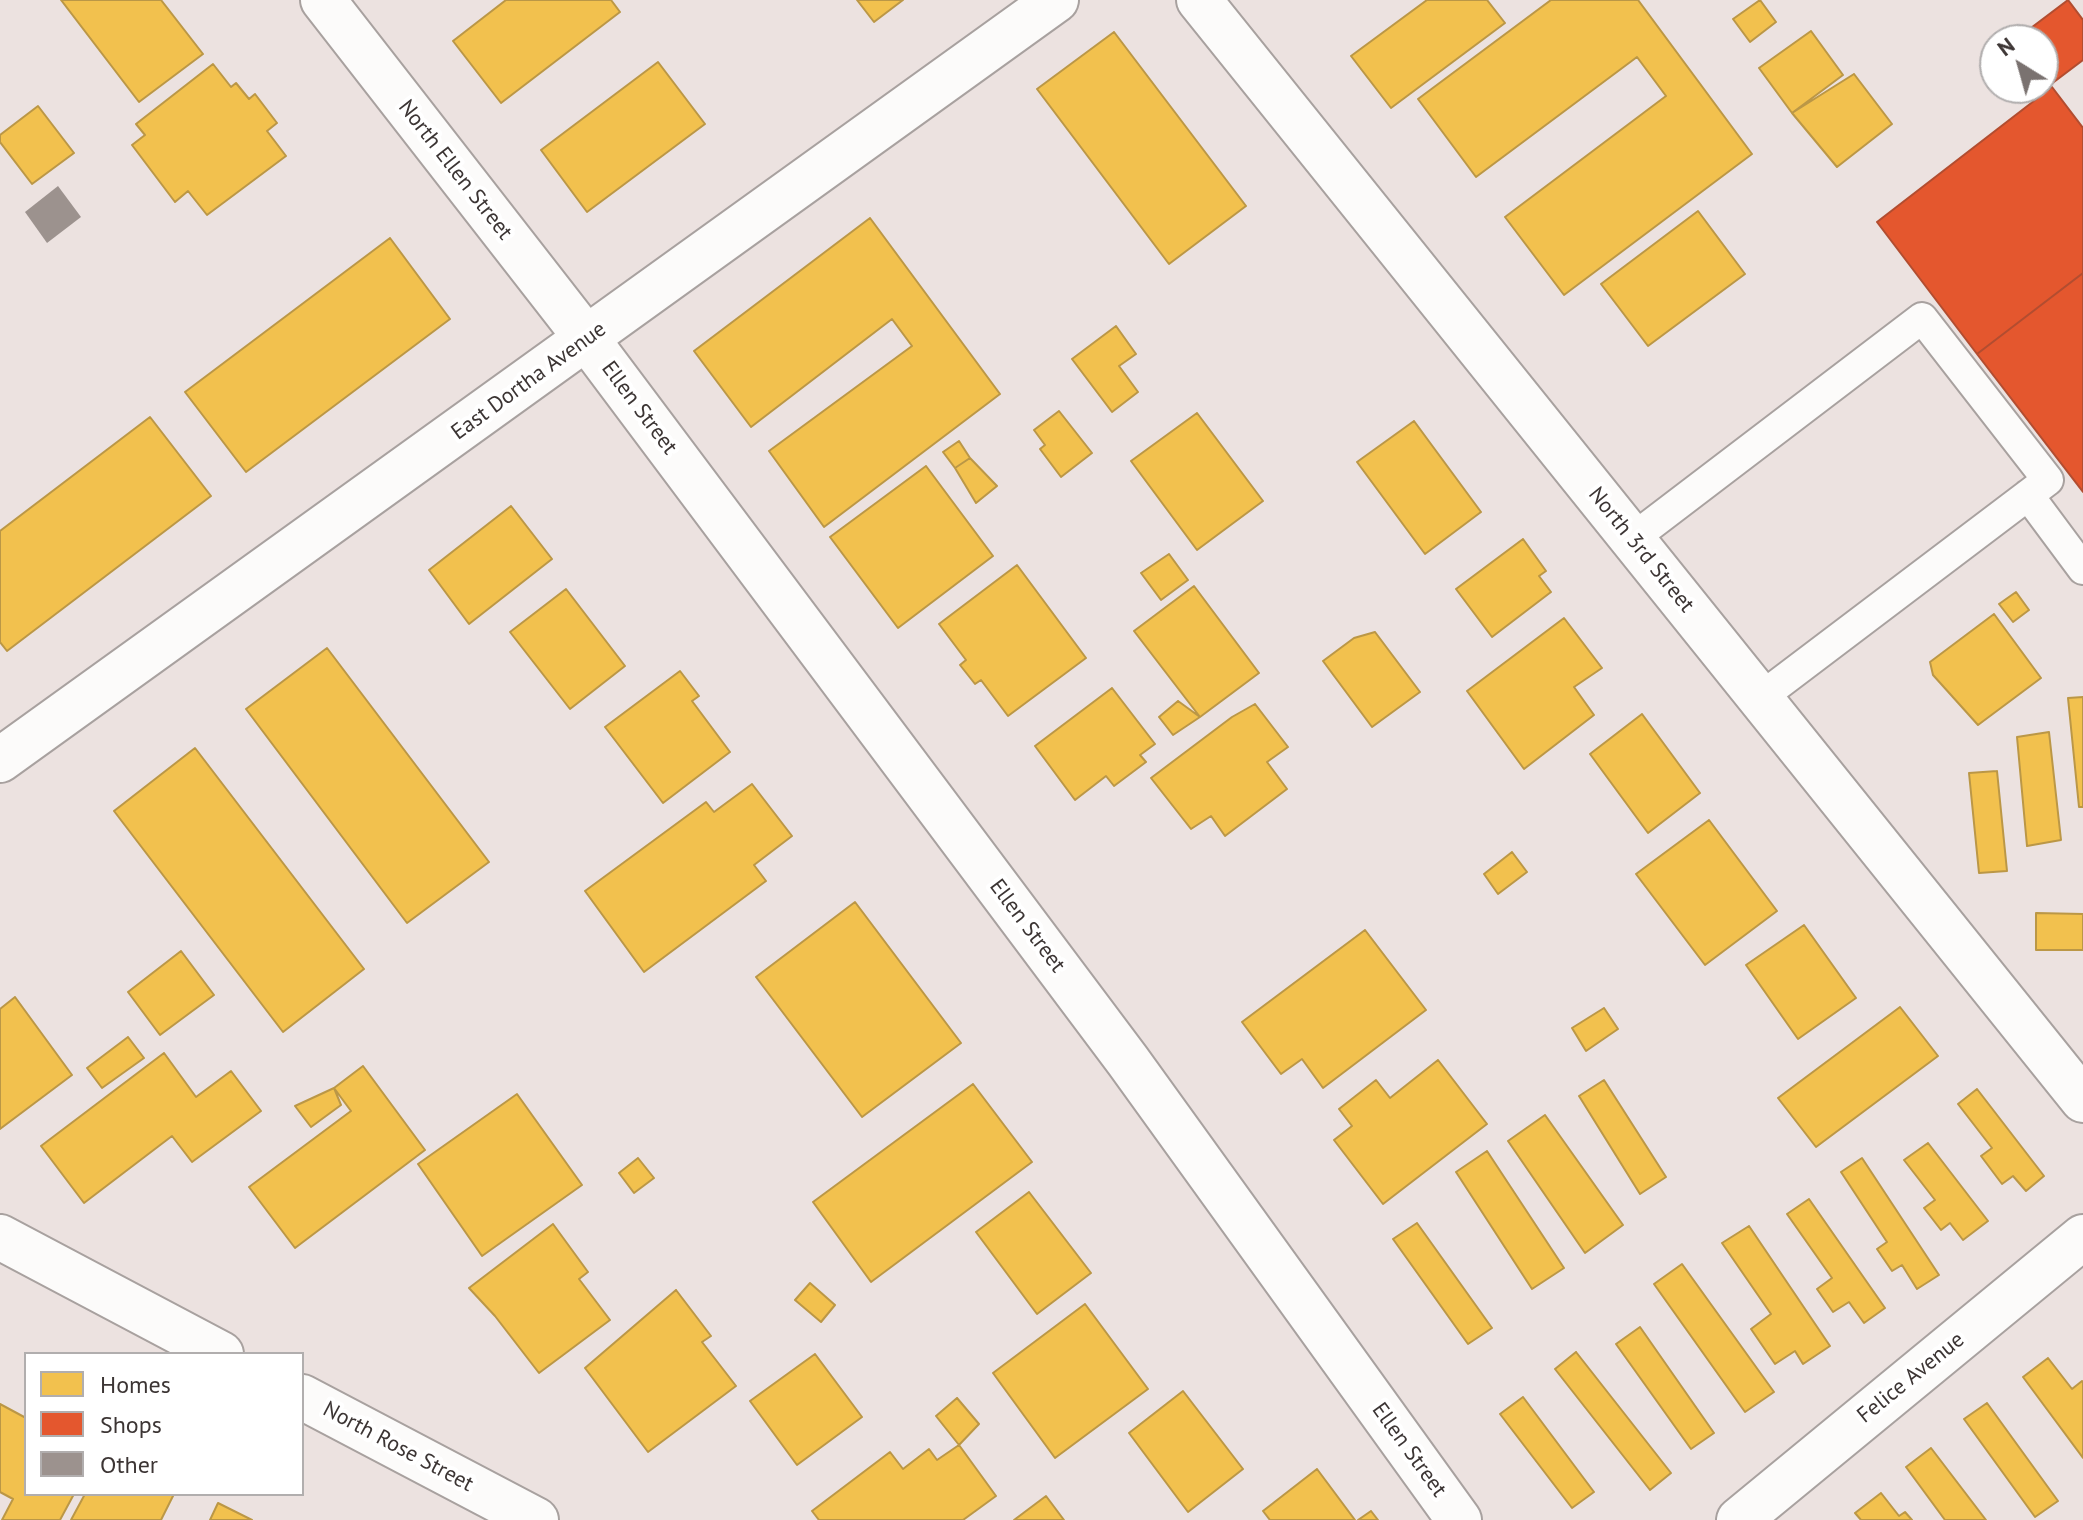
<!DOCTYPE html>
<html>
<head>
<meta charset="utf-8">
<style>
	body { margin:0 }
	#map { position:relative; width:2083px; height:1520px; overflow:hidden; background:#ece2e0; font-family:"PT Sans",sans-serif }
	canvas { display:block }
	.legend { position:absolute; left:24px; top:1352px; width:280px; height:144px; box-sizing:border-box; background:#fff; border:2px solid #b1aeae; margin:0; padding:10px 14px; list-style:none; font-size:24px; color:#3c3534 }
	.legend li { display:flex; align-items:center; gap:16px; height:40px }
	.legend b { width:40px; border:2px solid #b1aeae }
	.north { position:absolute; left:1979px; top:24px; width:80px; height:80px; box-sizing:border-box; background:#fff; border:2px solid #b1aeae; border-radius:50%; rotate:323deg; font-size:22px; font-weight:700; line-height:32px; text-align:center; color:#3c3534 }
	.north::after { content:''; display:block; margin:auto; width:28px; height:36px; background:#7a7270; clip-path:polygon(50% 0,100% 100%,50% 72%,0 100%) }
</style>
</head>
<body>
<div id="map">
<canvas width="2083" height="1520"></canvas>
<ul class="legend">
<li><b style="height:22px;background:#f2c14e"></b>Homes</li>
<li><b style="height:22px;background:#e4572e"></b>Shops</li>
<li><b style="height:22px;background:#9c928e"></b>Other</li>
</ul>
<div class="north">N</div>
</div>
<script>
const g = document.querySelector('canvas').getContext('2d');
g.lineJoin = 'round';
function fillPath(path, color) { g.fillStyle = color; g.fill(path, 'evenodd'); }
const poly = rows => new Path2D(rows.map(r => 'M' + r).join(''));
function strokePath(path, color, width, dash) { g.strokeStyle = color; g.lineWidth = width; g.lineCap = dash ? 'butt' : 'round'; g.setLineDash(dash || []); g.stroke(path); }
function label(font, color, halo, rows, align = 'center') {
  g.font = font + ' "PT Sans",sans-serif'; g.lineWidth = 8; g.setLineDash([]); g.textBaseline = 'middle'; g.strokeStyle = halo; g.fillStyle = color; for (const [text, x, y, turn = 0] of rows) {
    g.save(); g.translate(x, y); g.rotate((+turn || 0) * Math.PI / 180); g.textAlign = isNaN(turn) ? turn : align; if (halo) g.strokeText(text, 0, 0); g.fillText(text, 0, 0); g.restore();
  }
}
const homes = poly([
	[61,0,161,0,203,54,139,102,61,0],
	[506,0,611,0,620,12,501,103,453,41,506,0],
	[857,0,903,0,874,22,857,0],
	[1427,0,1487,0,1505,23,1391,108,1351,56,1427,0],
	[1551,0,1638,0,1752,154,1564,295,1505,217,1666,96,1637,57,1476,177,1418,99,1551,0],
	[1760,0,1776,22,1750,42,1733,19,1760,0],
	[1811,31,1843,75,1792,113,1759,68,1811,31],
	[1114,32,1246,206,1169,264,1037,89,1114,32],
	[658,62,705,124,587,212,541,150,658,62],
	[213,64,231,87,236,83,249,99,255,94,277,123,267,131,286,156,207,215,188,191,175,202,132,145,145,135,136,124,213,64],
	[1854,74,1892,124,1837,167,1792,113,1854,74],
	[38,106,74,153,32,184,0,142,0,135,38,106],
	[1698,211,1745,274,1648,346,1601,284,1698,211],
	[870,218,1000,394,824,527,769,451,912,346,892,319,751,427,694,351,870,218],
	[390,238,450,319,246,472,185,392,390,238],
	[1116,326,1136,354,1119,366,1138,392,1112,412,1072,359,1116,326],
	[1059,411,1092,453,1061,477,1040,449,1045,445,1034,430,1059,411],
	[1197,413,1263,501,1197,550,1131,461,1197,413],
	[150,417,211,496,7,651,0,642,0,531,150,417],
	[1414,421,1481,512,1425,554,1357,462,1414,421],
	[959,441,970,458,955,468,943,452,959,441],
	[970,458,997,486,976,503,955,468,970,458],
	[926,466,993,556,898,628,830,537,926,466],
	[511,506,552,559,469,624,429,570,511,506],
	[1523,539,1546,571,1539,576,1551,592,1492,637,1456,589,1523,539],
	[1169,554,1188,580,1161,600,1141,573,1169,554],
	[1017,565,1086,658,1008,716,981,680,975,684,960,665,966,660,939,624,1017,565],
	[1194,586,1259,673,1200,717,1134,631,1194,586],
	[566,589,625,666,570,709,510,632,566,589],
	[2016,592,2029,610,2013,622,1999,604,2016,592],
	[1994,614,2041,678,1978,725,1933,675,1930,662,1994,614],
	[1564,618,1602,668,1574,687,1594,715,1524,769,1467,691,1564,618],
	[1375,632,1420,692,1372,727,1323,661,1354,638,1375,632],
	[327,648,489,862,407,923,246,709,327,648],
	[680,671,699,696,692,701,730,752,663,803,605,727,680,671],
	[1112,688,1155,744,1140,755,1146,762,1114,786,1106,776,1075,800,1035,746,1112,688],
	[2083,697,2083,807,2079,807,2068,698,2083,697],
	[1178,701,1200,717,1173,735,1159,717,1178,701],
	[1255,704,1288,747,1267,762,1287,789,1225,836,1211,816,1191,829,1151,778,1232,717,1255,704],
	[1642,714,1700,793,1648,833,1590,754,1642,714],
	[2049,732,2061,840,2027,846,2017,737,2049,732],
	[195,748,364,969,283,1032,114,811,195,748],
	[1997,771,2007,871,1979,873,1969,773,1997,771],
	[752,784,792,836,754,865,766,881,644,972,585,891,706,802,714,812,752,784],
	[1709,820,1777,911,1705,965,1636,874,1709,820],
	[1512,852,1527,872,1498,894,1484,874,1512,852],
	[855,902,961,1043,862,1117,756,977,855,902],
	[2036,913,2083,914,2083,950,2036,950,2036,913],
	[1804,925,1856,998,1798,1039,1746,965,1804,925],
	[1365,930,1426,1010,1323,1088,1302,1059,1281,1074,1242,1022,1365,930],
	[181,951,214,995,160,1035,128,992,181,951],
	[15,997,72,1075,0,1129,0,1009,15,997],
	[1900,1007,1938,1056,1816,1147,1778,1098,1900,1007],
	[1604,1008,1618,1029,1586,1051,1572,1028,1604,1008],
	[128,1037,144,1058,102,1088,87,1068,128,1037],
	[164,1053,196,1097,231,1071,261,1111,192,1162,172,1136,84,1203,41,1146,164,1053],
	[1438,1060,1487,1124,1383,1204,1334,1140,1352,1126,1339,1109,1376,1080,1390,1098,1438,1060],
	[363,1066,425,1150,295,1248,249,1187,351,1111,334,1088,363,1066],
	[1604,1080,1666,1177,1640,1194,1579,1096,1604,1080],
	[973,1084,1032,1162,871,1282,813,1202,973,1084],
	[334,1088,341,1105,311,1127,295,1106,334,1088],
	[1977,1089,2044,1176,2026,1191,2013,1176,2002,1184,1981,1156,1992,1148,1958,1104,1977,1089],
	[517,1094,582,1185,482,1256,418,1164,517,1094],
	[1545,1115,1623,1225,1585,1253,1508,1141,1545,1115],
	[1928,1143,1988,1221,1963,1240,1950,1223,1941,1230,1924,1208,1935,1200,1904,1160,1928,1143],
	[1487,1151,1564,1268,1532,1289,1456,1172,1487,1151],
	[638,1158,654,1178,634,1193,619,1173,638,1158],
	[1862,1158,1939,1275,1917,1289,1902,1265,1892,1271,1877,1249,1887,1242,1841,1172,1862,1158],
	[1029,1192,1091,1273,1037,1314,976,1232,1029,1192],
	[1809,1199,1885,1308,1864,1323,1849,1302,1833,1312,1817,1289,1832,1278,1787,1214,1809,1199],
	[1417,1223,1492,1328,1468,1344,1393,1239,1417,1223],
	[553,1224,588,1272,579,1279,610,1320,539,1373,495,1316,469,1288,553,1224],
	[1749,1226,1830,1346,1803,1364,1795,1351,1775,1364,1751,1329,1771,1314,1722,1243,1749,1226],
	[1682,1264,1774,1392,1745,1412,1654,1284,1682,1264],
	[810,1283,835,1305,821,1322,795,1300,810,1283],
	[676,1290,711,1336,702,1342,736,1386,648,1452,585,1368,676,1290],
	[1085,1304,1148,1389,1055,1458,993,1373,1085,1304],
	[1640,1327,1714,1433,1691,1449,1616,1344,1640,1327],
	[1576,1352,1671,1473,1650,1490,1555,1369,1576,1352],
	[815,1354,862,1417,797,1465,750,1401,815,1354],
	[2048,1358,2072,1389,2082,1381,2083,1382,2083,1458,2023,1377,2048,1358],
	[1183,1391,1243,1469,1188,1512,1129,1433,1183,1391],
	[1523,1397,1594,1492,1572,1508,1500,1414,1523,1397],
	[957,1398,979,1424,959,1445,936,1416,957,1398],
	[1987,1403,2058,1501,2035,1517,1964,1419,1987,1403],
	[0,1404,26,1418,26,1494,74,1494,60,1520,2,1520,13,1499,0,1492,0,1404],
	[959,1445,996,1496,963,1520,819,1520,812,1511,890,1452,903,1469,929,1449,937,1460,959,1445],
	[1931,1448,1986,1520,1945,1520,1906,1467,1931,1448],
	[1317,1469,1355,1520,1270,1520,1263,1511,1317,1469],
	[1881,1493,1899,1516,1905,1512,1912,1520,1861,1520,1855,1513,1881,1493],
	[85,1494,174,1494,161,1520,71,1520,85,1494],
	[1046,1496,1064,1520,1014,1520,1046,1496],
	[218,1503,252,1520,210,1520,218,1503],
	[1371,1511,1378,1520,1358,1520,1371,1511]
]);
fillPath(homes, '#f2c14e');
strokePath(homes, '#bb9746', 2);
const shops = poly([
	[2068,0,2083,20,2083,60,2034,97,2027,88,2043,88,2043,40,2015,40,2068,0],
	[2052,87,2083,128,2083,273,1977,354,1877,222,2052,87],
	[2083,273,2083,492,1977,354,2083,273]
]);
fillPath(shops, '#e4572e');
strokePath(shops, '#b24d30', 2);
fillPath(poly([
	[58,186,81,217,47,243,25,212]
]), '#9c928e');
const service = poly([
	[2028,495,2083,569],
	[1632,539,1922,318,2048,480,1760,698]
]);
const minor = poly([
	[323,0,587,339,1128,1061,1459,1520],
	[1199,0,2083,1100],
	[0,760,1056,0],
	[0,1237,221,1354],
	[302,1397,536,1520],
	[1739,1520,2083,1237]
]);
strokePath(service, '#a8a19f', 34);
strokePath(minor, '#a8a19f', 48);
strokePath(service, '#fcfbfa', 30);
strokePath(minor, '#fcfbfa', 44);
label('22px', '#3c3534', '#fff', [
	["North Ellen Street",455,170,52],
	["East Dortha Avenue",529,381,-36],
	["Ellen Street",639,408,53],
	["North 3rd Street",1641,550,51],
	["Ellen Street",1027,926,53],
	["Felice Avenue",1911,1378,-39],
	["North Rose Street",398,1447,28],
	["Ellen Street",1409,1450,54]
]);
</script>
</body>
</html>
